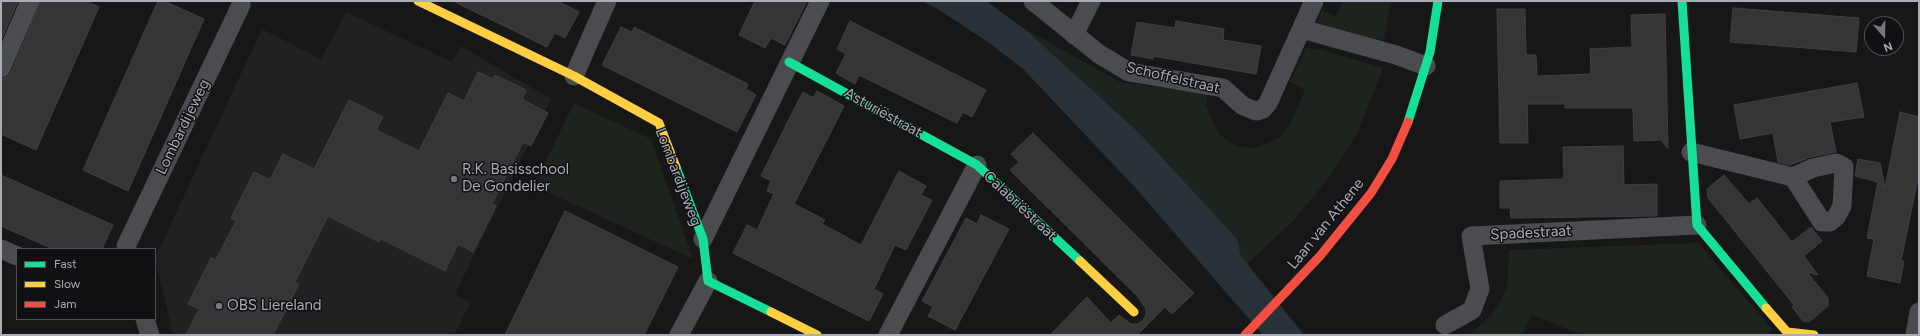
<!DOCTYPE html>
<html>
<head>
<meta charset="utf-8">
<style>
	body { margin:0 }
	#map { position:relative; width:1920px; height:336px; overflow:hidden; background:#171717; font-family:Figtree,sans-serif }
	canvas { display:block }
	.frame { position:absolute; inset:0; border:2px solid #a8adb8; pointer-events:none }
	.legend { position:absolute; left:16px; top:248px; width:140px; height:72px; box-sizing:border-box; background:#111113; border:1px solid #4d4f55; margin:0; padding:5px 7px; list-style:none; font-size:12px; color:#a8adb8 }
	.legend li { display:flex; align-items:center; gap:8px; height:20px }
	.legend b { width:20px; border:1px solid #4d4f55 }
	.north { position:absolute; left:1864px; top:16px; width:40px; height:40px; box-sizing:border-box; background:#111113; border:1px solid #4d4f55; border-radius:50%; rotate:160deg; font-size:11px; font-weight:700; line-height:16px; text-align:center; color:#a8adb8 }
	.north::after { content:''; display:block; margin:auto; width:14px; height:18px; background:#757880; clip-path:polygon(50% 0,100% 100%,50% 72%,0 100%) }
</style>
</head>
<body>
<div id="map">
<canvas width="1920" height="336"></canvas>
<div class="frame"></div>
<ul class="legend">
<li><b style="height:5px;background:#16e098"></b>Fast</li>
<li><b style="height:5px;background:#ffcf43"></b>Slow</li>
<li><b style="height:5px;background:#f24e42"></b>Jam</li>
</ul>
<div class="north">N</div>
</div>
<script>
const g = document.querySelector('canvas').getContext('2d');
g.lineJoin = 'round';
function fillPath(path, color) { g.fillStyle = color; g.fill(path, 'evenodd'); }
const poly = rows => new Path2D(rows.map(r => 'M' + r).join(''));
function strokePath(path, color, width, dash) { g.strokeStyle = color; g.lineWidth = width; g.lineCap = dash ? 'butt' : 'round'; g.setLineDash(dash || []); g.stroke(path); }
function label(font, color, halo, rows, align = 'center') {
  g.font = font + ' Figtree,sans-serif'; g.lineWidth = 3; g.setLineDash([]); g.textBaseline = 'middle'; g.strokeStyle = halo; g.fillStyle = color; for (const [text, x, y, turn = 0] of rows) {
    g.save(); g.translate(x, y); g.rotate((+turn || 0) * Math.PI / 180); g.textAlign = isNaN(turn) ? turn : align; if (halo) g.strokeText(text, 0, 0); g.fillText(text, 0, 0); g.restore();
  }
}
fillPath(poly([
	[346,12,452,62,461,46,551,99,455,294,470,303,454,335,173,335,155,258,262,29,321,59]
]), '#212123');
fillPath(poly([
	[1343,1,1391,1,1384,40,1354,35,1317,22,1322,10,1335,17],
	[1020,26,1120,82,1208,94,1206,105,1211,119,1218,133,1229,142,1241,147,1255,148,1281,137,1291,122,1305,90,1290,82,1306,48,1322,50,1383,68,1356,136,1327,180,1295,219,1247,264,1241,256,1237,239],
	[574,103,651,139,693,259,534,186],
	[1698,243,1772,329,1769,333,1766,335,1583,335,1531,315,1522,335,1468,335,1490,317,1501,300,1507,287,1509,250]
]), '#1d241e');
fillPath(poly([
	[922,1,986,1,1027,31,1140,134,1237,239,1241,256,1304,335,1263,335,1132,184,1023,69,988,42,938,9]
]), '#2a3239');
const building = poly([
	[1,1,18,1,1,40,1,1],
	[41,1,86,1,99,7,36,150,1,134,1,79,7,77,11,72,41,1],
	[158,1,164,1,204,19,128,191,83,170,158,1],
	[453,1,558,1,579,12,565,38,555,33,547,47,453,1],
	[755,1,807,1,785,45,771,38,765,48,739,35,755,1],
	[1733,8,1859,18,1856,52,1730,42,1733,8],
	[1497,9,1525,9,1526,55,1536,55,1537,76,1591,74,1590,49,1632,47,1631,15,1665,14,1668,149,1661,140,1634,141,1633,108,1565,108,1565,104,1527,104,1528,143,1500,143,1497,9],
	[850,21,986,90,972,117,963,112,957,123,859,75,855,84,836,73,846,54,837,49,850,21],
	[1176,21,1224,29,1223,40,1261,46,1256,74,1153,56,1153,59,1131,55,1137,22,1175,28,1176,21],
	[621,27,632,32,634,27,748,84,746,89,756,95,737,132,602,65,621,27],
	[478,72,493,79,495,75,526,90,522,99,548,113,531,146,523,142,492,204,496,206,473,252,458,244,445,271,381,239,379,242,328,216,295,282,299,284,273,335,186,335,199,309,188,304,211,258,216,260,236,221,231,218,254,172,270,180,283,154,314,169,349,100,383,117,376,130,419,151,448,93,464,101,478,72],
	[1857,83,1864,117,1830,122,1836,152,1811,157,1790,165,1778,162,1773,133,1740,139,1734,105,1857,83],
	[817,91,844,106,794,204,825,220,822,224,861,245,899,171,926,186,921,195,932,200,906,250,895,245,874,289,883,294,869,321,733,253,747,225,757,230,774,194,767,191,771,181,761,176,790,117,803,92,813,98,817,91],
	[1900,112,1919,117,1919,173,1901,261,1904,261,1900,283,1867,276,1874,239,1867,238,1878,182,1855,176,1858,159,1880,163,1885,188,1900,112],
	[1033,133,1194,293,1172,314,1165,307,1137,335,1050,335,1087,297,1111,323,1119,315,1131,324,1138,324,1143,320,1146,315,1146,309,1137,296,1010,170,1019,162,1011,154,1033,133],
	[1623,146,1624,185,1657,184,1657,216,1511,218,1510,208,1500,208,1500,181,1564,179,1563,147,1623,146],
	[1,175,113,225,102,249,53,249,1,226,1,175],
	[1724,175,1749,204,1757,198,1792,242,1811,227,1822,241,1804,256,1818,275,1807,272,1828,298,1828,306,1809,322,1803,321,1792,307,1794,305,1708,198,1707,189,1724,175],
	[565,211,678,267,644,335,505,335,565,211],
	[981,215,1009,229,955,330,928,316,933,307,922,301,966,218,977,224,981,215]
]);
fillPath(building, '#353536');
strokePath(building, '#3f4043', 1);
strokePath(poly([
	[1033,1,1099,54,1129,72,1223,88,1243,106,1256,111,1263,109,1268,103,1314,1],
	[1302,29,1396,55,1426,66],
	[1074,35,1091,1],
	[1,68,30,1],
	[574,76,607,1],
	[1691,152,1793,177,1822,222,1830,222,1836,217,1842,206,1844,167,1836,163,1813,168,1793,177],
	[703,239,820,1],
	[1,249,17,256],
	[127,249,126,246,241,5],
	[145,319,150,335],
	[1445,325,1472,310,1480,289,1471,236,1697,225],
	[679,335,708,281],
	[888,335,977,165],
	[1915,335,1919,312]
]), '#4b4c50', 19);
strokePath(poly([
	[1682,1,1697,225,1766,308],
	[789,62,977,165,1080,261],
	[1408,122,1430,52,1438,1],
	[676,167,703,239,708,281,771,312]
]), '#16e098', 9);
strokePath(poly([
	[418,1,574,76,659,123,676,167],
	[1080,261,1134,312],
	[1766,308,1787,332,1814,335],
	[771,312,817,335]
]), '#ffcf43', 9);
strokePath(poly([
	[1245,335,1320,256,1371,193,1392,159,1408,122]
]), '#f24e42', 9);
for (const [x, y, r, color] of [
	[454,179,4,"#757880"],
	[219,306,4,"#757880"]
]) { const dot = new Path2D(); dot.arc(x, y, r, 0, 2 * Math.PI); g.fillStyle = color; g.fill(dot); strokePath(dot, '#111113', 1.5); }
label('15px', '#a8adb8', '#111113', [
	["Schoffelstraat",1173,78,13],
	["Asturiëstraat",883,113,29],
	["Lombardijeweg",183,127,-64],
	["Lombardijeweg",678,177,69],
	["Calabriëstraat",1020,206,43],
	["Laan van Athene",1326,224,-51],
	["Spadestraat",1531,233,-3]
]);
label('15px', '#a8adb8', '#111113', [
	["R.K. Basisschool",462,170],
	["De Gondelier",462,187],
	["OBS Liereland",227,306]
], 'left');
</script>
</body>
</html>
